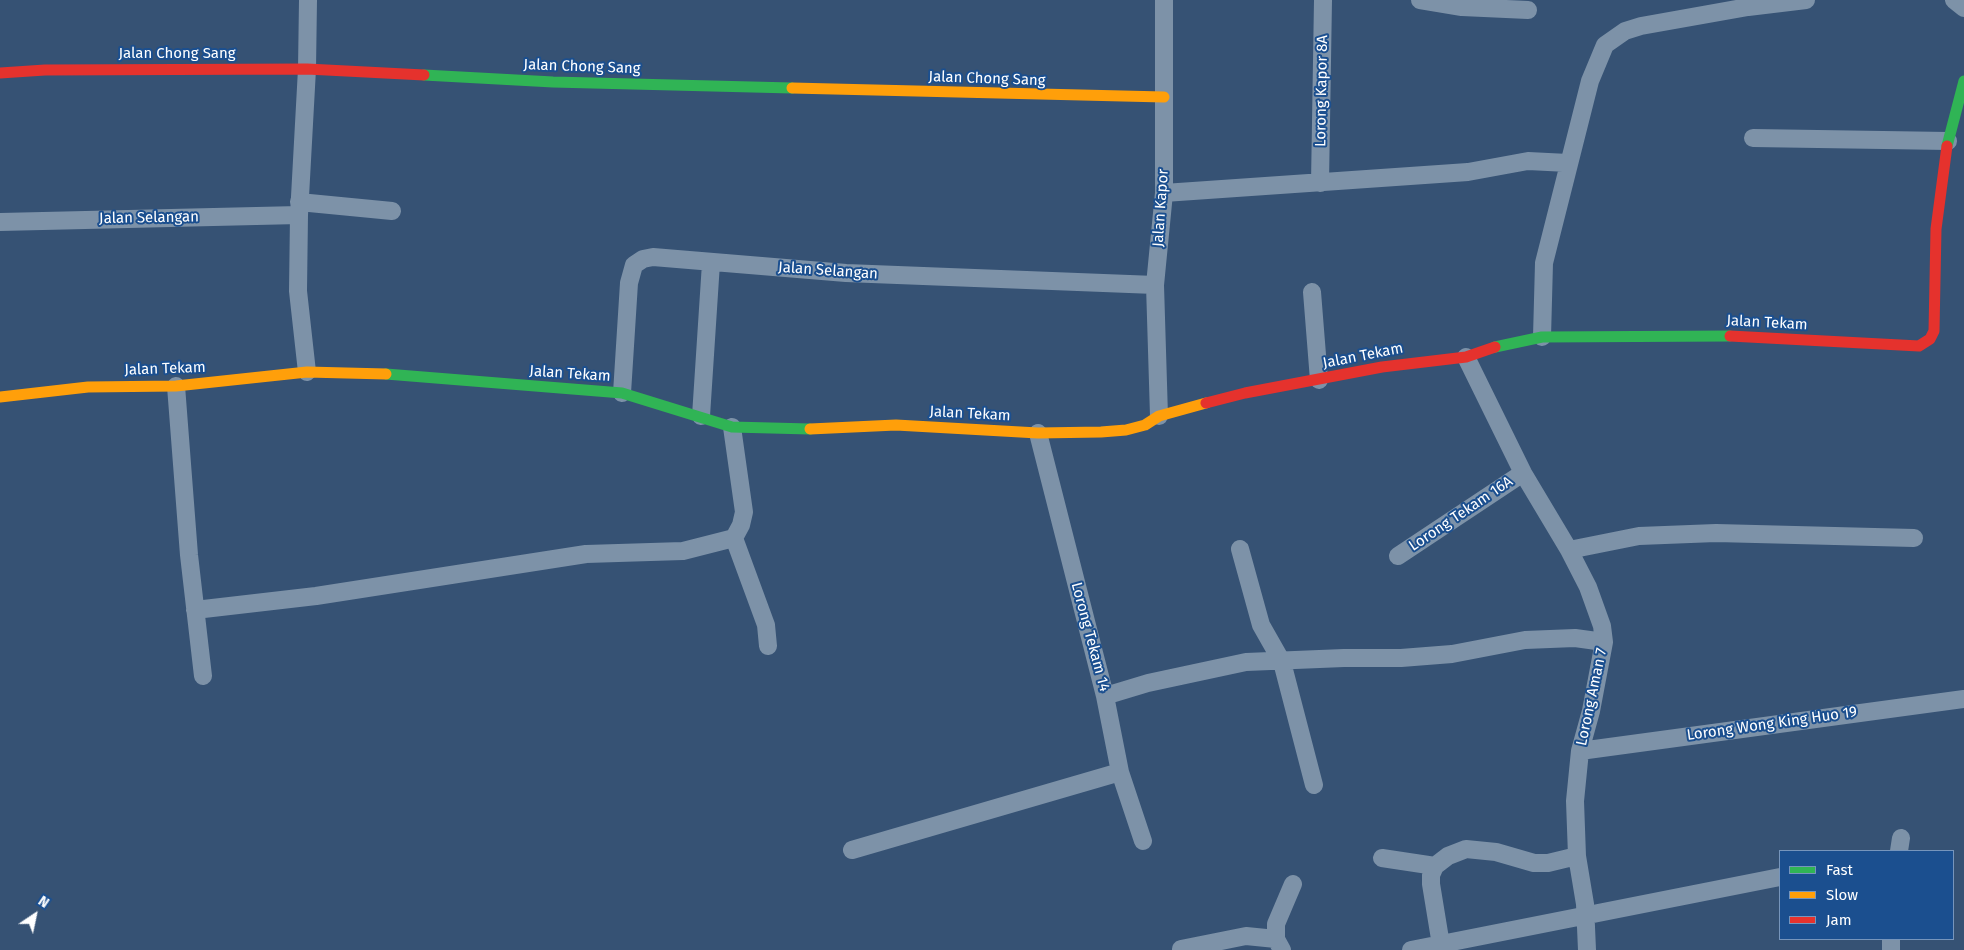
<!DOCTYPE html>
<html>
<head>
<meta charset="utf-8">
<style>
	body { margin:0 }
	#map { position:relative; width:1964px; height:950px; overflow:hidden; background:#365274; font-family:"Fira Sans",sans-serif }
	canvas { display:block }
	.legend { position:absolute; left:1779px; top:850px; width:175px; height:90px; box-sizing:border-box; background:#1b4f8f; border:1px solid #7695bc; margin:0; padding:6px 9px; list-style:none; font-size:15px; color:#fff }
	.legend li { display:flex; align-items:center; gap:10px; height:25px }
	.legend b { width:25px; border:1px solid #7695bc }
	.north { position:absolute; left:10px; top:890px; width:50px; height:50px; -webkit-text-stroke:4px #1b4f8f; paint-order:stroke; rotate:34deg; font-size:14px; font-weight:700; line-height:20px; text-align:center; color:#fff }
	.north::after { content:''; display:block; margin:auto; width:18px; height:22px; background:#fff; clip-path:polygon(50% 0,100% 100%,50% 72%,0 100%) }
</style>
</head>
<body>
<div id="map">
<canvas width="1964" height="950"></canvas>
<ul class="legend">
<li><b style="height:6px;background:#30b455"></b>Fast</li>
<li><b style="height:6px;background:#ff9f0a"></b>Slow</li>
<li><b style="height:6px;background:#e5322d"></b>Jam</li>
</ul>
<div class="north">N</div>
</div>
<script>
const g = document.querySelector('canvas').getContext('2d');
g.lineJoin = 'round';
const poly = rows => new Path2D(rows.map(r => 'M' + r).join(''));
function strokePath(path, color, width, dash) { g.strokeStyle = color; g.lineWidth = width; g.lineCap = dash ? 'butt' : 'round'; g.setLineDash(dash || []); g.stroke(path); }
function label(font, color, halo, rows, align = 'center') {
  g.font = font + ' "Fira Sans",sans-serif'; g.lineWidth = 4; g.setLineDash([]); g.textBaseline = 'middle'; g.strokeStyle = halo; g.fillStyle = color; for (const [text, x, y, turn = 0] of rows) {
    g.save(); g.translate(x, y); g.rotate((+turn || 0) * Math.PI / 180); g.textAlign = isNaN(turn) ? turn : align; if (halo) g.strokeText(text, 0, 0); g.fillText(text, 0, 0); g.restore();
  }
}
strokePath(poly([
	[1420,0,1462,7,1528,10],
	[1954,0,1964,8],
	[1753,138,1948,141],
	[1320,183,1323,0],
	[1164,193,1468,172,1528,161,1568,163],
	[299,202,392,211],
	[0,222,299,215],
	[1312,292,1319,380],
	[1542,337,1544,263,1590,81,1605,45,1625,31,1641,26,1748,7,1806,0],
	[1466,357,1523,473,1569,550,1588,587,1602,626,1604,642,1591,711,1580,751,1575,801,1577,856,1585,904,1587,950],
	[307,372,298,291,299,215,307,69,308,0],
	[176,386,189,555,203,676],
	[622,393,629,283,634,265,643,259,653,257,846,273,1155,285],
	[701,416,711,263],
	[1159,416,1155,285,1164,193,1164,0],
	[732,427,744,512,741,525,734,538,766,625,768,646],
	[1038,433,1105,696,1120,772,1143,841],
	[1240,549,1261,625,1282,662,1314,785],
	[1569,550,1639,536,1716,533,1914,538],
	[1398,556,1523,473],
	[195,610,316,596,586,554,683,551,734,538],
	[1105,696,1148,683,1246,662,1344,658,1401,658,1452,654,1525,640,1575,638,1604,642],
	[1580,751,1964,699],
	[852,850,1120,772],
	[1899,851,1901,838],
	[1382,858,1435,866,1448,856,1466,849,1496,852,1534,863,1548,863,1577,856],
	[1435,866,1431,875,1431,884,1441,945],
	[1276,939,1276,924,1293,884],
	[1891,939,1891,950],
	[1181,949,1246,936,1276,939,1282,950],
	[1411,950,1780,877]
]), '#7d92a8', 18);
strokePath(poly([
	[424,75,553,82,792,88],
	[1947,146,1964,81],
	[1495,347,1542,337,1730,336],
	[386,374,622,393,732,427,810,429]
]), '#30b455', 11);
strokePath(poly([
	[792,88,1164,97],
	[0,397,88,387,176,386,307,372,386,374],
	[810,429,896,425,1038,433,1101,432,1126,430,1145,425,1159,416,1206,403]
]), '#ff9f0a', 11);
strokePath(poly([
	[0,73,45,70,307,69,424,75],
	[1730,336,1919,346,1930,339,1934,331,1936,229,1947,146],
	[1206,403,1245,393,1382,367,1466,357,1495,347]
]), '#e5322d', 11);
label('15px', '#fff', '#1b4f8f', [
	["Jalan Chong Sang",177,54],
	["Jalan Chong Sang",582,67,2],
	["Jalan Chong Sang",987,79,2],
	["Lorong Kapor 8A",1322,91,-89],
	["Jalan Kapor",1161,208,-86],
	["Jalan Selangan",149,218,-1],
	["Jalan Selangan",828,271,4],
	["Jalan Tekam",1767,323,3],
	["Jalan Tekam",1363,356,-11],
	["Jalan Tekam",165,369,-2],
	["Jalan Tekam",570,374,4],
	["Jalan Tekam",970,414,3],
	["Lorong Tekam 16A",1461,514,-34],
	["Lorong Tekam 14",1090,637,75],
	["Lorong Aman 7",1592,697,-78],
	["Lorong Wong King Huo 19",1772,724,-8]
]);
</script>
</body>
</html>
